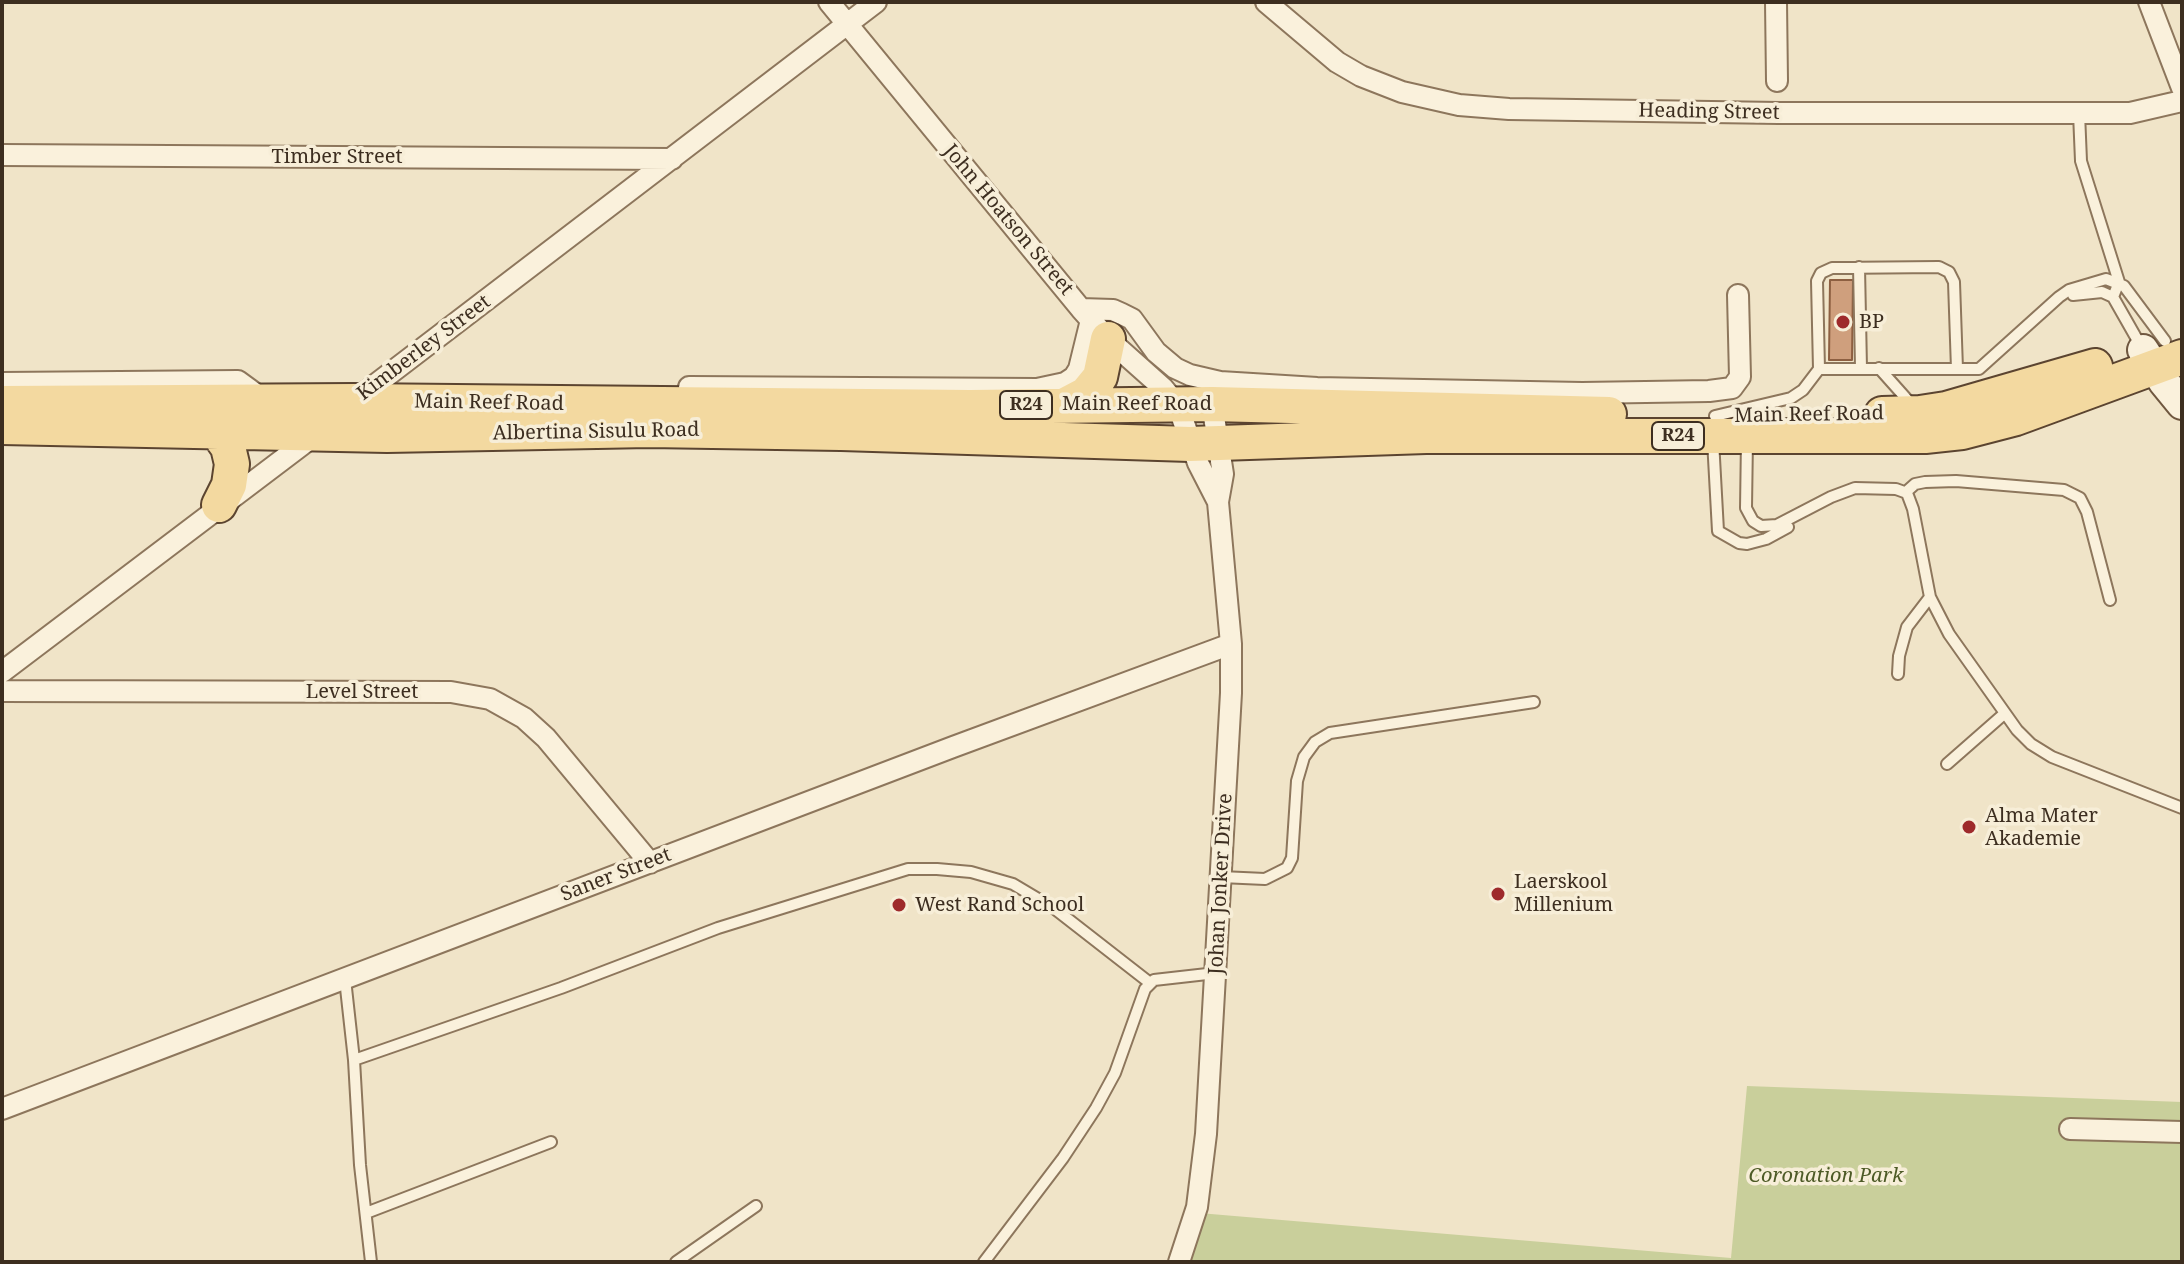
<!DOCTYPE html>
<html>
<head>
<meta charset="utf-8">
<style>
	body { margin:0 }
	#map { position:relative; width:2184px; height:1264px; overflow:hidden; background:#f0e4c8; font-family:"Noto Serif",serif }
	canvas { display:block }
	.frame { position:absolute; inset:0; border:4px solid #3d2e20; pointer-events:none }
</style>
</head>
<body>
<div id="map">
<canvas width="2184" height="1264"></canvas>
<div class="frame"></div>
</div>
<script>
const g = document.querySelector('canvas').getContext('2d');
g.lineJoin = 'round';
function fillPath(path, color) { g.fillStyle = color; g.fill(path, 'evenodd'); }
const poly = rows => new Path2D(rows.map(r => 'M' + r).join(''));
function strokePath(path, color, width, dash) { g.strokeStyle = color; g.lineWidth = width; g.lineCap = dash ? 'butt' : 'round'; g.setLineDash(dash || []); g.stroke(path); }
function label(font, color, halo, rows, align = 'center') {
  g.font = font + ' "Noto Serif",serif'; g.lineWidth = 7; g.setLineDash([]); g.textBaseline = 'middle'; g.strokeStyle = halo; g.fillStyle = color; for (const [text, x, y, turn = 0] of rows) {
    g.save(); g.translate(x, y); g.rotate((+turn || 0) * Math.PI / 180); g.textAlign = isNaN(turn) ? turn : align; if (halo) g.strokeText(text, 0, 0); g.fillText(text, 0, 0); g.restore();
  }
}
fillPath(poly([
	[1747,1086,2182,1102,2182,1262,1186,1262,1199,1213,1731,1258]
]), '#c9cf9b');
const building = poly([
	[1830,280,1853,280,1852,360,1829,360,1830,280]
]);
fillPath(building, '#cf9f7d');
strokePath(building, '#8d5f41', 2);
const service = poly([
	[2079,113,2081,161,2119,282,2113,297],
	[1859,267,1861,368],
	[2073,295,2102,292,2113,297,2142,348],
	[1879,368,1912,405],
	[1819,369,1979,369,2059,297,2069,290,2106,279,2124,286,2165,341],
	[1715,416,1791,398,1803,390,1819,369,1817,281,1821,273,1832,268,1939,267,1949,272,1954,282,1957,369],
	[1747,439,1746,508,1753,521,1761,526,1777,525,1831,497,1855,488,1896,489,1907,493,1913,509,1930,597,1949,634,2017,730,2031,744,2052,757,2182,808],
	[1713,440,1718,531,1739,543,1747,544,1766,539,1788,527],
	[1906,492,1915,484,1925,482,1956,481,2064,490,2080,498,2087,512,2110,600],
	[1898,674,1899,656,1907,627,1930,597],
	[1947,764,2004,714],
	[1221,877,1265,879,1287,868,1292,858,1297,781,1304,757,1315,742,1330,733,1534,702],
	[345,979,354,1060,360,1165,371,1262],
	[354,1060,561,988,718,928,908,869,937,869,971,872,1013,884,1055,909,1150,983],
	[366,1213,551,1142],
	[676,1262,756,1206],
	[984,1262,1063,1158,1096,1108,1115,1073,1145,989,1154,980,1216,973]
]);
const minor = poly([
	[829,2,1081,309,1108,339,1163,388,1178,406,1198,463,1218,502],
	[1266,2,1337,62,1361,76,1402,92,1459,105,1509,109,1779,113,2130,113,2182,101],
	[1776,2,1777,81],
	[2149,2,2182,88],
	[2,155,672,159],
	[1081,309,1113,310,1122,314,1132,319,1156,352,1175,368,1190,375,1220,382,1317,388,1582,393,1709,391,1732,388,1740,377,1738,295],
	[2,383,238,381,264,400],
	[689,387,1037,389,1065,383,1074,377,1079,369,1091,320],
	[354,401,876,2],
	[2,672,315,435],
	[2,691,451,692,490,699,524,718,546,738,650,863],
	[2,1109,953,747,1231,644],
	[2070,1129,2182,1132],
	[1179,1262,1197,1207,1206,1134,1231,693,1231,644,1218,502,1223,474,1212,404]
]);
const secondary = poly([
	[2143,350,2164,382,2182,404]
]);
const primary = poly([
	[2,403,354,401,970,407,1212,404,1609,414],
	[1067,404,1086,394,1100,377,1108,339],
	[1882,414,1920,413,1946,409,2095,366],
	[2,427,387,435,649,430,841,433,1190,444,1426,436,1925,436,1962,432,2016,418,2182,357],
	[218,433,228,447,232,464,229,485,219,505]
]);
strokePath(service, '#8d765c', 14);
strokePath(minor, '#8d765c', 24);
strokePath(secondary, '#6f573f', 34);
strokePath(primary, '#5b4430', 38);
strokePath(service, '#faf1dc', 10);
strokePath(minor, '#faf1dc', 20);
strokePath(secondary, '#faf1dc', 30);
strokePath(primary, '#f3d9a0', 34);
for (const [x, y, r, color] of [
	[1843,322,8,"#9e2a2b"],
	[1969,827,8,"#9e2a2b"],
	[1498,894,8,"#9e2a2b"],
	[899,905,8,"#9e2a2b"]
]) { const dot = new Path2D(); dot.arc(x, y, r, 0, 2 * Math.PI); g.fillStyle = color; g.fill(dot); strokePath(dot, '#f7eed8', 3); }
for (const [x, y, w] of [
	[1026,405,52],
	[1678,436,52]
]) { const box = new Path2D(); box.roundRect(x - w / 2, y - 14, w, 28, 6); g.fillStyle = '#f7eed8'; g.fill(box); strokePath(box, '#3d2e20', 2); }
label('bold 18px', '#3d2e20', null, [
	["R24",1026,405],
	["R24",1678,436]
]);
label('20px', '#3d2e20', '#f7eed8', [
	["Heading Street",1709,112,1],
	["Timber Street",337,157],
	["John Hoatson Street",1008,220,50],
	["Kimberley Street",424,348,-37],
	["Main Reef Road",489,403,1],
	["Main Reef Road",1137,404],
	["Main Reef Road",1809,415,-1],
	["Albertina Sisulu Road",596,432,-1],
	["Level Street",362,692],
	["Saner Street",616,875,-21],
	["Johan Jonker Drive",1221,884,-87]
]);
label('20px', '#3d2e20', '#f7eed8', [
	["BP",1859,322],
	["Alma Mater",1985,816],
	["Akademie",1985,839],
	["Laerskool",1514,882],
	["Millenium",1514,905],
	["West Rand School",915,905]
], 'left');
label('italic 20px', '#4d5a26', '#f7eed8', [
	["Coronation Park",1826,1176]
]);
</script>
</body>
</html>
